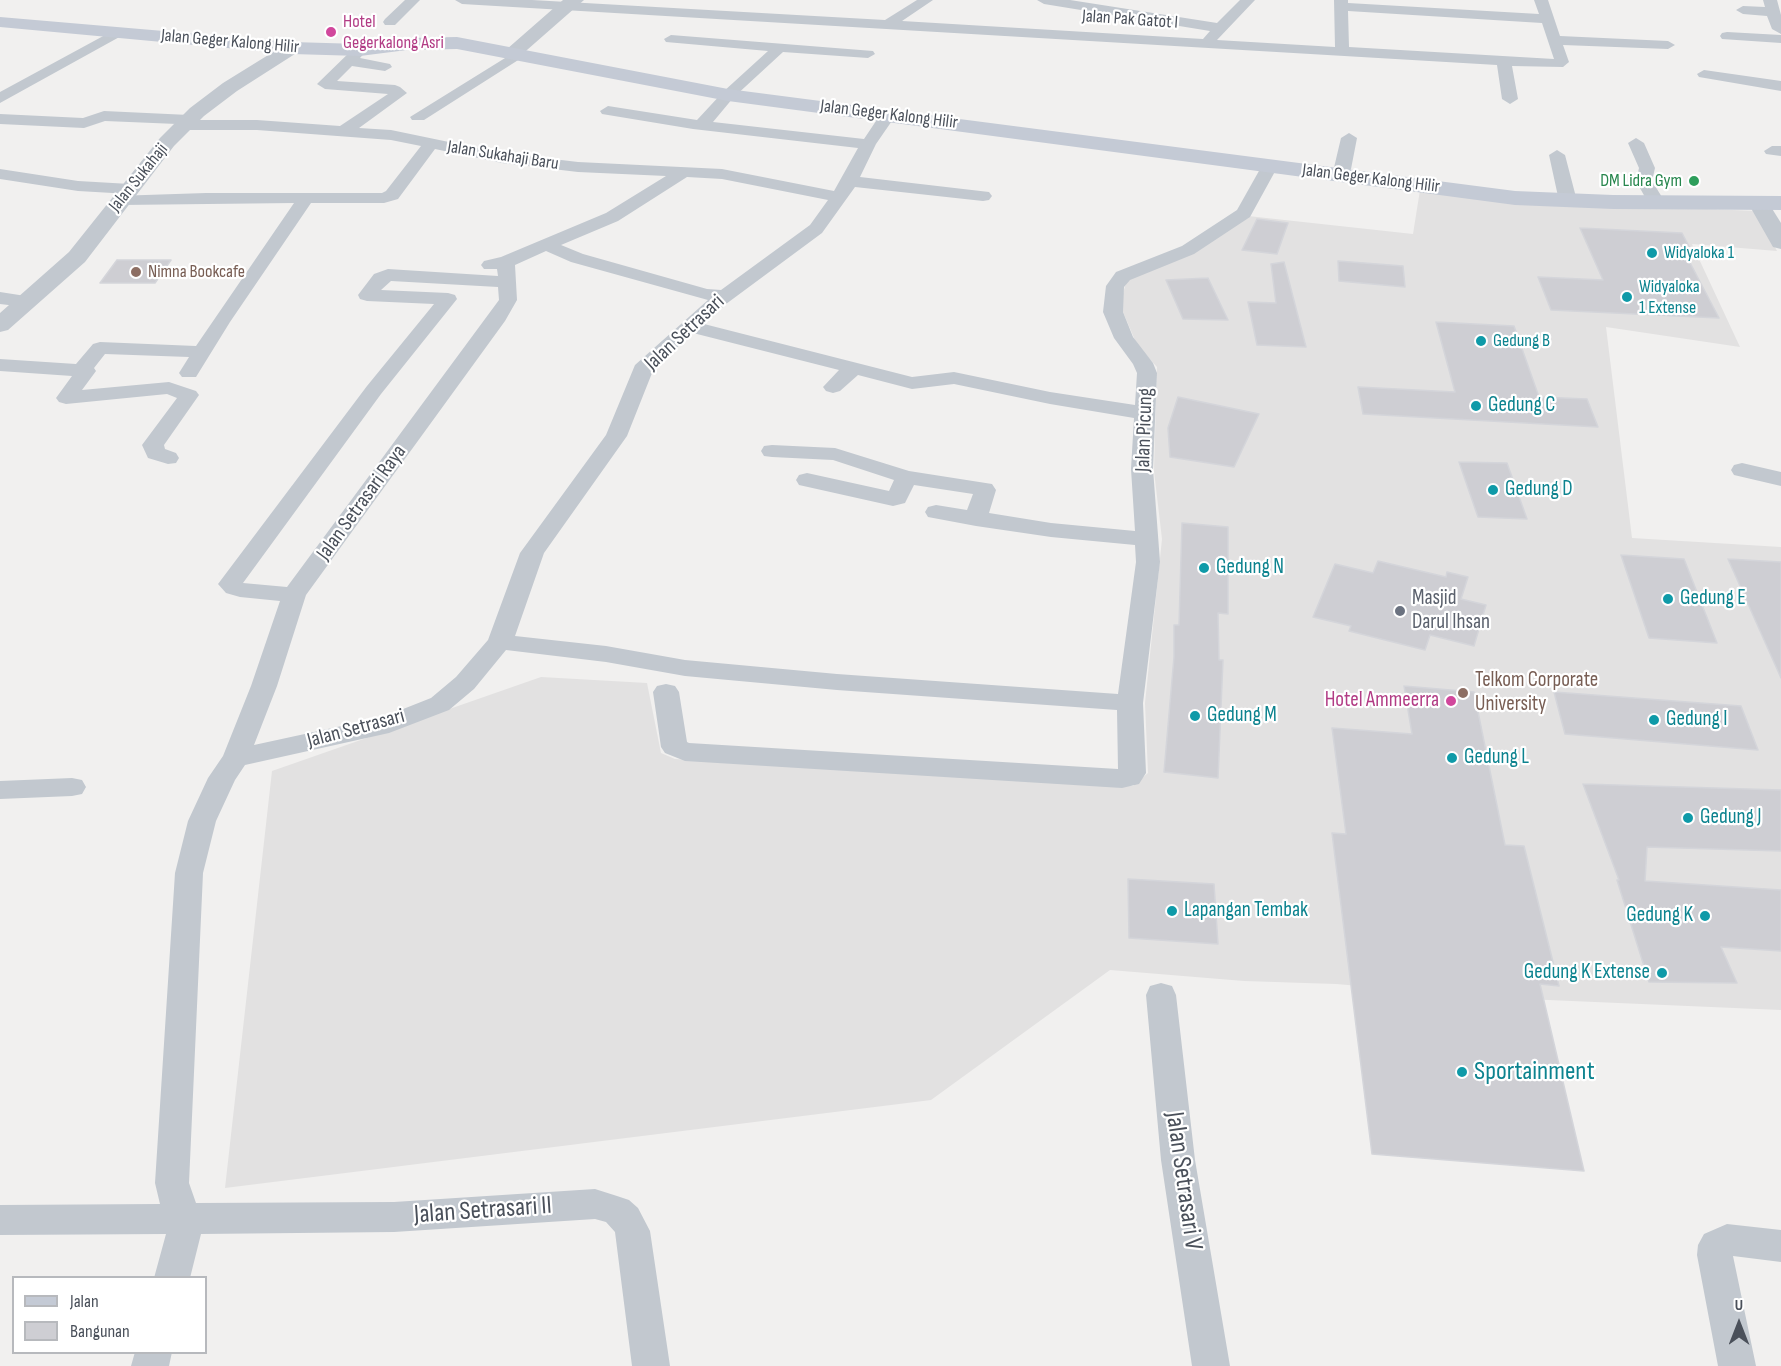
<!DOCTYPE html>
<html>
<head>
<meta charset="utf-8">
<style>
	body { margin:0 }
	#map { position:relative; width:1781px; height:1366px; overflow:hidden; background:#f1f0ef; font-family:"Sofia Sans Condensed",sans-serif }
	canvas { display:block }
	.legend { position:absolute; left:12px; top:1276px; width:195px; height:78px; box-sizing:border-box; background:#fff; border:2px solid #b7b9bd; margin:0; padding:8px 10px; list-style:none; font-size:18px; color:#4a505a }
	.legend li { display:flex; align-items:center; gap:12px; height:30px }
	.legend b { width:30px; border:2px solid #b7b9bd }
	.north { position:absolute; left:1709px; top:1294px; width:60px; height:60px; -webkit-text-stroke:4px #fff; paint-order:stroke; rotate:0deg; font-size:16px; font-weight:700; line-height:24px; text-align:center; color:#4a505a }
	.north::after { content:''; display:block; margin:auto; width:21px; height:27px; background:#4a505a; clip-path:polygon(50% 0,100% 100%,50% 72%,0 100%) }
</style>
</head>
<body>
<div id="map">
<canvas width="1781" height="1366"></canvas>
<ul class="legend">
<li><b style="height:8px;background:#c4cad5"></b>Jalan</li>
<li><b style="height:16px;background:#ceced3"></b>Bangunan</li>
</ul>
<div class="north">U</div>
</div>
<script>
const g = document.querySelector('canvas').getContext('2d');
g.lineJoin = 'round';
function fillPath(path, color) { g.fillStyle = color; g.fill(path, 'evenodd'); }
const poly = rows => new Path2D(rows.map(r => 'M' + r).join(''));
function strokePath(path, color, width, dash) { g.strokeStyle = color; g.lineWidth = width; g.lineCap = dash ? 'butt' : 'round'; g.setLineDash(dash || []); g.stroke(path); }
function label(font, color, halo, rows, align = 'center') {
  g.font = font + ' "Sofia Sans Condensed",sans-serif'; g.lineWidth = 4.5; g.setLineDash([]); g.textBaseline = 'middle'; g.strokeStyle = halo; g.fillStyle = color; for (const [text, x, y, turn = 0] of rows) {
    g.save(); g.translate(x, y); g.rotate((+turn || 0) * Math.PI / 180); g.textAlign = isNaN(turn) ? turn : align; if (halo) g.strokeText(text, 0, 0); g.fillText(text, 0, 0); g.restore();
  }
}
fillPath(poly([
	[1420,190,1533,202,1757,211,1777,251,1692,244,1740,347,1606,327,1632,538,1781,547,1781,1010,1502,998,1336,984,1244,981,1110,970,931,1100,225,1188,272,771,541,677,647,683,661,753,675,759,1133,786,1148,773,1145,703,1162,539,1154,471,1157,367,1137,345,1123,312,1122,297,1127,279,1248,216,1413,234]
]), '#e2e1e1');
const building = poly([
	[1257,219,1288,223,1277,254,1242,250,1257,219],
	[1580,228,1682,233,1695,258,1687,257,1719,318,1551,310,1538,277,1603,280,1580,228],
	[117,260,171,260,155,283,100,283,117,260],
	[1338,261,1403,266,1405,287,1339,281,1338,261],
	[1284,262,1306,347,1257,345,1248,302,1276,303,1271,264,1284,262],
	[1208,278,1228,320,1183,319,1166,280,1208,278],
	[1436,322,1514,326,1539,397,1587,399,1598,427,1363,414,1358,387,1455,392,1436,322],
	[1178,397,1259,414,1234,467,1170,457,1168,428,1178,397],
	[1459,462,1507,463,1527,519,1478,517,1459,462],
	[1182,523,1228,527,1228,614,1218,613,1219,660,1223,660,1218,778,1164,772,1174,657,1174,625,1179,625,1182,523],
	[1621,555,1684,559,1717,643,1649,638,1621,555],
	[1728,559,1781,562,1781,678,1728,559],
	[1378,561,1446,577,1447,572,1468,577,1461,599,1486,605,1474,646,1430,635,1425,650,1349,631,1351,626,1313,617,1335,564,1373,573,1378,561],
	[1404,686,1474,692,1505,845,1524,846,1559,986,1540,984,1584,1171,1372,1154,1332,833,1346,834,1332,728,1412,734,1404,686],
	[1554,692,1741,706,1758,750,1565,734,1554,692],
	[1583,784,1781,790,1781,851,1647,847,1645,881,1781,890,1781,951,1721,947,1737,983,1649,982,1617,880,1619,880,1583,784],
	[1128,879,1214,884,1218,944,1129,938,1128,879]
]);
fillPath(building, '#ceced3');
strokePath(building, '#d4d5da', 1.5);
fillPath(poly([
	[405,0,420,0,395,25,385,25,383,22,385,19,405,0],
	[455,0,532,0,885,20,917,0,933,0,902,21,1203,39,1210,31,1044,4,1037,0,1070,0,1217,23,1240,0,1255,0,1217,40,1335,47,1334,0,1348,0,1348,3,1539,14,1534,0,1548,0,1560,36,1668,41,1675,45,1668,49,1563,45,1569,62,1563,67,1512,66,1518,99,1510,104,1502,99,1497,65,462,4,455,0],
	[1348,11,1542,23,1554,59,1349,47,1348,11],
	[1763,0,1777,0,1781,15,1781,34,1772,29,1767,16,1743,14,1736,10,1743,6,1765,7,1763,0],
	[118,28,123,29,125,32,123,35,0,103,0,92,118,28],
	[1727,32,1781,35,1781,43,1722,39,1720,36,1722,33,1727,32],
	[671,35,873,51,875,54,868,58,783,52,733,98,713,122,864,139,882,112,894,112,896,115,876,144,860,177,989,192,992,196,989,200,983,201,855,187,822,233,726,304,704,324,912,377,954,372,1050,392,1135,405,1137,373,1133,364,1114,338,1103,312,1106,286,1116,272,1182,246,1237,210,1264,162,1276,162,1278,166,1250,217,1194,254,1130,280,1124,287,1123,312,1133,337,1153,363,1157,373,1153,469,1160,562,1143,703,1146,773,1139,784,1122,788,685,761,665,753,661,747,653,692,657,686,666,684,675,686,679,692,687,742,689,743,1118,769,1117,710,837,690,685,676,606,662,506,650,474,689,449,710,389,733,245,765,235,780,216,821,203,873,189,1183,196,1203,394,1202,595,1189,617,1196,629,1200,638,1208,650,1231,670,1366,632,1366,615,1232,606,1222,595,1219,394,1232,201,1234,190,1278,154,1278,166,1234,0,1235,0,1205,160,1204,155,1183,175,873,188,821,208,778,223,756,251,686,280,601,240,597,226,593,218,584,367,386,434,304,367,301,360,299,358,295,374,274,388,269,498,276,497,269,484,269,481,265,484,261,501,257,606,213,666,176,578,172,502,163,435,149,398,199,384,203,311,203,230,322,196,377,182,377,179,373,189,357,105,354,94,368,96,371,82,390,169,382,196,391,199,395,164,445,165,449,176,453,179,458,176,463,168,464,148,458,142,445,177,398,167,394,66,404,59,402,56,398,72,376,0,371,0,359,76,364,93,344,100,342,196,346,294,203,121,205,115,204,112,200,115,196,206,193,382,193,386,191,421,146,391,140,257,130,184,130,178,128,177,124,105,121,84,128,0,124,0,114,83,118,104,111,189,115,195,117,197,120,257,120,340,126,388,94,325,89,317,84,355,47,360,46,367,50,360,58,390,64,392,67,385,71,352,66,337,81,395,85,400,87,407,93,359,128,391,130,502,153,578,162,722,169,834,191,858,148,693,129,602,114,600,111,608,106,697,120,723,92,768,51,666,42,664,39,671,35],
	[687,177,722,179,828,200,810,225,721,290,707,289,583,254,561,245,618,221,687,177],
	[546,251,571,262,708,300,635,365,606,435,520,553,488,640,456,677,431,698,383,717,254,745,277,686,306,595,505,321,517,300,515,265,546,251],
	[391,281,498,287,499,300,287,587,243,583,381,394,457,299,455,295,448,293,381,290,391,281],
	[693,333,839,370,823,387,826,391,833,393,840,391,858,375,912,389,954,384,1050,404,1134,418,1131,469,1135,531,1051,523,989,513,996,490,992,484,909,471,835,448,772,445,764,446,761,451,764,456,772,457,833,460,894,480,889,491,807,473,799,475,796,480,799,485,893,506,905,503,914,485,973,494,967,510,936,505,928,507,925,512,928,517,976,526,1051,537,1135,545,1136,562,1118,694,837,674,685,660,606,646,515,636,544,553,627,436,654,368,693,333],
	[518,50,523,51,525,54,523,57,424,120,412,120,410,117,518,50],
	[1704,70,1781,81,1781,91,1699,77,1697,74,1704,70],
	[1349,133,1357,138,1351,169,1346,180,1334,180,1332,176,1341,138,1349,133],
	[1636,138,1644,143,1655,168,1652,181,1665,202,1662,206,1650,206,1636,181,1639,168,1628,143,1636,138],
	[1772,146,1781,146,1781,156,1766,154,1764,151,1772,146],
	[1557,150,1565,155,1577,201,1574,205,1562,205,1559,201,1549,155,1557,150],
	[0,169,78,181,130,184,136,185,138,189,136,193,130,194,78,191,0,179,0,169],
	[0,292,32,297,34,301,32,305,25,307,0,304,0,292],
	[1742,463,1781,472,1781,486,1734,475,1731,470,1734,465,1742,463],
	[72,778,82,780,86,787,82,794,72,796,0,799,0,781,72,778],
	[1161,983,1172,986,1176,995,1195,1160,1230,1366,1192,1366,1161,1160,1146,995,1150,986,1161,983],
	[1727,1224,1781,1230,1781,1262,1733,1256,1756,1366,1718,1366,1697,1255,1698,1245,1704,1234,1727,1224],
	[135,1352,172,1352,169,1366,131,1366,135,1352]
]), '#c2c8cf');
fillPath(poly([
	[563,0,584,0,519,57,507,57,504,53,507,49,563,0],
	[292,43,298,44,301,48,298,52,237,91,204,116,174,146,85,262,8,330,0,332,0,313,69,252,160,138,190,108,223,83,286,44,292,43],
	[1759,197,1766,199,1781,223,1781,249,1773,247,1748,203,1752,199,1759,197]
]), '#c2c8cf');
fillPath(poly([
	[0,17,292,42,360,44,407,38,457,37,728,89,1515,191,1613,195,1781,196,1781,210,1613,209,1515,205,728,101,457,49,407,50,360,56,292,54,0,27,0,17]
]), '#c4cad5');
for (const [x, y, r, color] of [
	[331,32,6,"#d1479c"],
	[1694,181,6,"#2e9e5b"],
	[1652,253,6,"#0f9aa8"],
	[136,272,6,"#8d6e63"],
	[1627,297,6,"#0f9aa8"],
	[1481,341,6,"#0f9aa8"],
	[1476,406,6,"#0f9aa8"],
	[1493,490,6,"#0f9aa8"],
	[1204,568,6,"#0f9aa8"],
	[1668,599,6,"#0f9aa8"],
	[1400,611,6,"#6b7280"],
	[1463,693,6,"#8d6e63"],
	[1451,701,6,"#d1479c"],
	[1195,716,6,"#0f9aa8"],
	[1654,720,6,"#0f9aa8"],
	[1452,758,6,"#0f9aa8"],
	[1688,818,6,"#0f9aa8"],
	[1172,911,6,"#0f9aa8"],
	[1705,916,6,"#0f9aa8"],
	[1662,973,6,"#0f9aa8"],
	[1462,1072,6,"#0f9aa8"]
]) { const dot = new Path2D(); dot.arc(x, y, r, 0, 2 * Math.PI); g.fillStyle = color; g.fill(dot); strokePath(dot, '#fff', 2); }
label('18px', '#4a505a', '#fff', [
	["Jalan Pak Gatot I",1130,20,4],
	["Jalan Geger Kalong Hilir",230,42,5],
	["Jalan Geger Kalong Hilir",889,115,7],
	["Jalan Sukahaji Baru",503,156,9],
	["Jalan Sukahaji",139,178,-51],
	["Jalan Geger Kalong Hilir",1371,179,7]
]);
label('18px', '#b23c85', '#fff', [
	["Hotel",343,22],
	["Gegerkalong Asri",343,43]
], 'left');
label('18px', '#27864d', '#fff', [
	["DM Lidra Gym",1682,181]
], 'right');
label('18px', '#0d838f', '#fff', [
	["Widyaloka 1",1664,253],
	["Widyaloka",1639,287],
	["1 Extense",1639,308],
	["Gedung B",1493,341]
], 'left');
label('18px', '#785e54', '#fff', [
	["Nimna Bookcafe",148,272]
], 'left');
label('21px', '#4a505a', '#fff', [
	["Jalan Setrasari",685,333,-43],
	["Jalan Picung",1145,430,-88],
	["Jalan Setrasari Raya",362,503,-54],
	["Jalan Setrasari",356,729,-15]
]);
label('21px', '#0d838f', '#fff', [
	["Gedung C",1488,406],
	["Gedung D",1505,490],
	["Gedung N",1216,568],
	["Gedung E",1680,599],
	["Gedung M",1207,716],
	["Gedung I",1666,720],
	["Gedung L",1464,758],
	["Gedung J",1700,818],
	["Lapangan Tembak",1184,911],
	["Gedung K",1693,916,"right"],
	["Gedung K Extense",1650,973,"right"]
], 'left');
label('21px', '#5b616d', '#fff', [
	["Masjid",1412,599],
	["Darul Ihsan",1412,623]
], 'left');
label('21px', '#785e54', '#fff', [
	["Telkom Corporate",1475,681],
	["University",1475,705]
], 'left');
label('21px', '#b23c85', '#fff', [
	["Hotel Ammeerra",1439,701]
], 'right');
label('26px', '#0d838f', '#fff', [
	["Sportainment",1474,1072]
], 'left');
label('26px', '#4a505a', '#fff', [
	["Jalan Setrasari V",1183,1181,82],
	["Jalan Setrasari II",483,1211,-4]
]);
</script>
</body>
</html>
